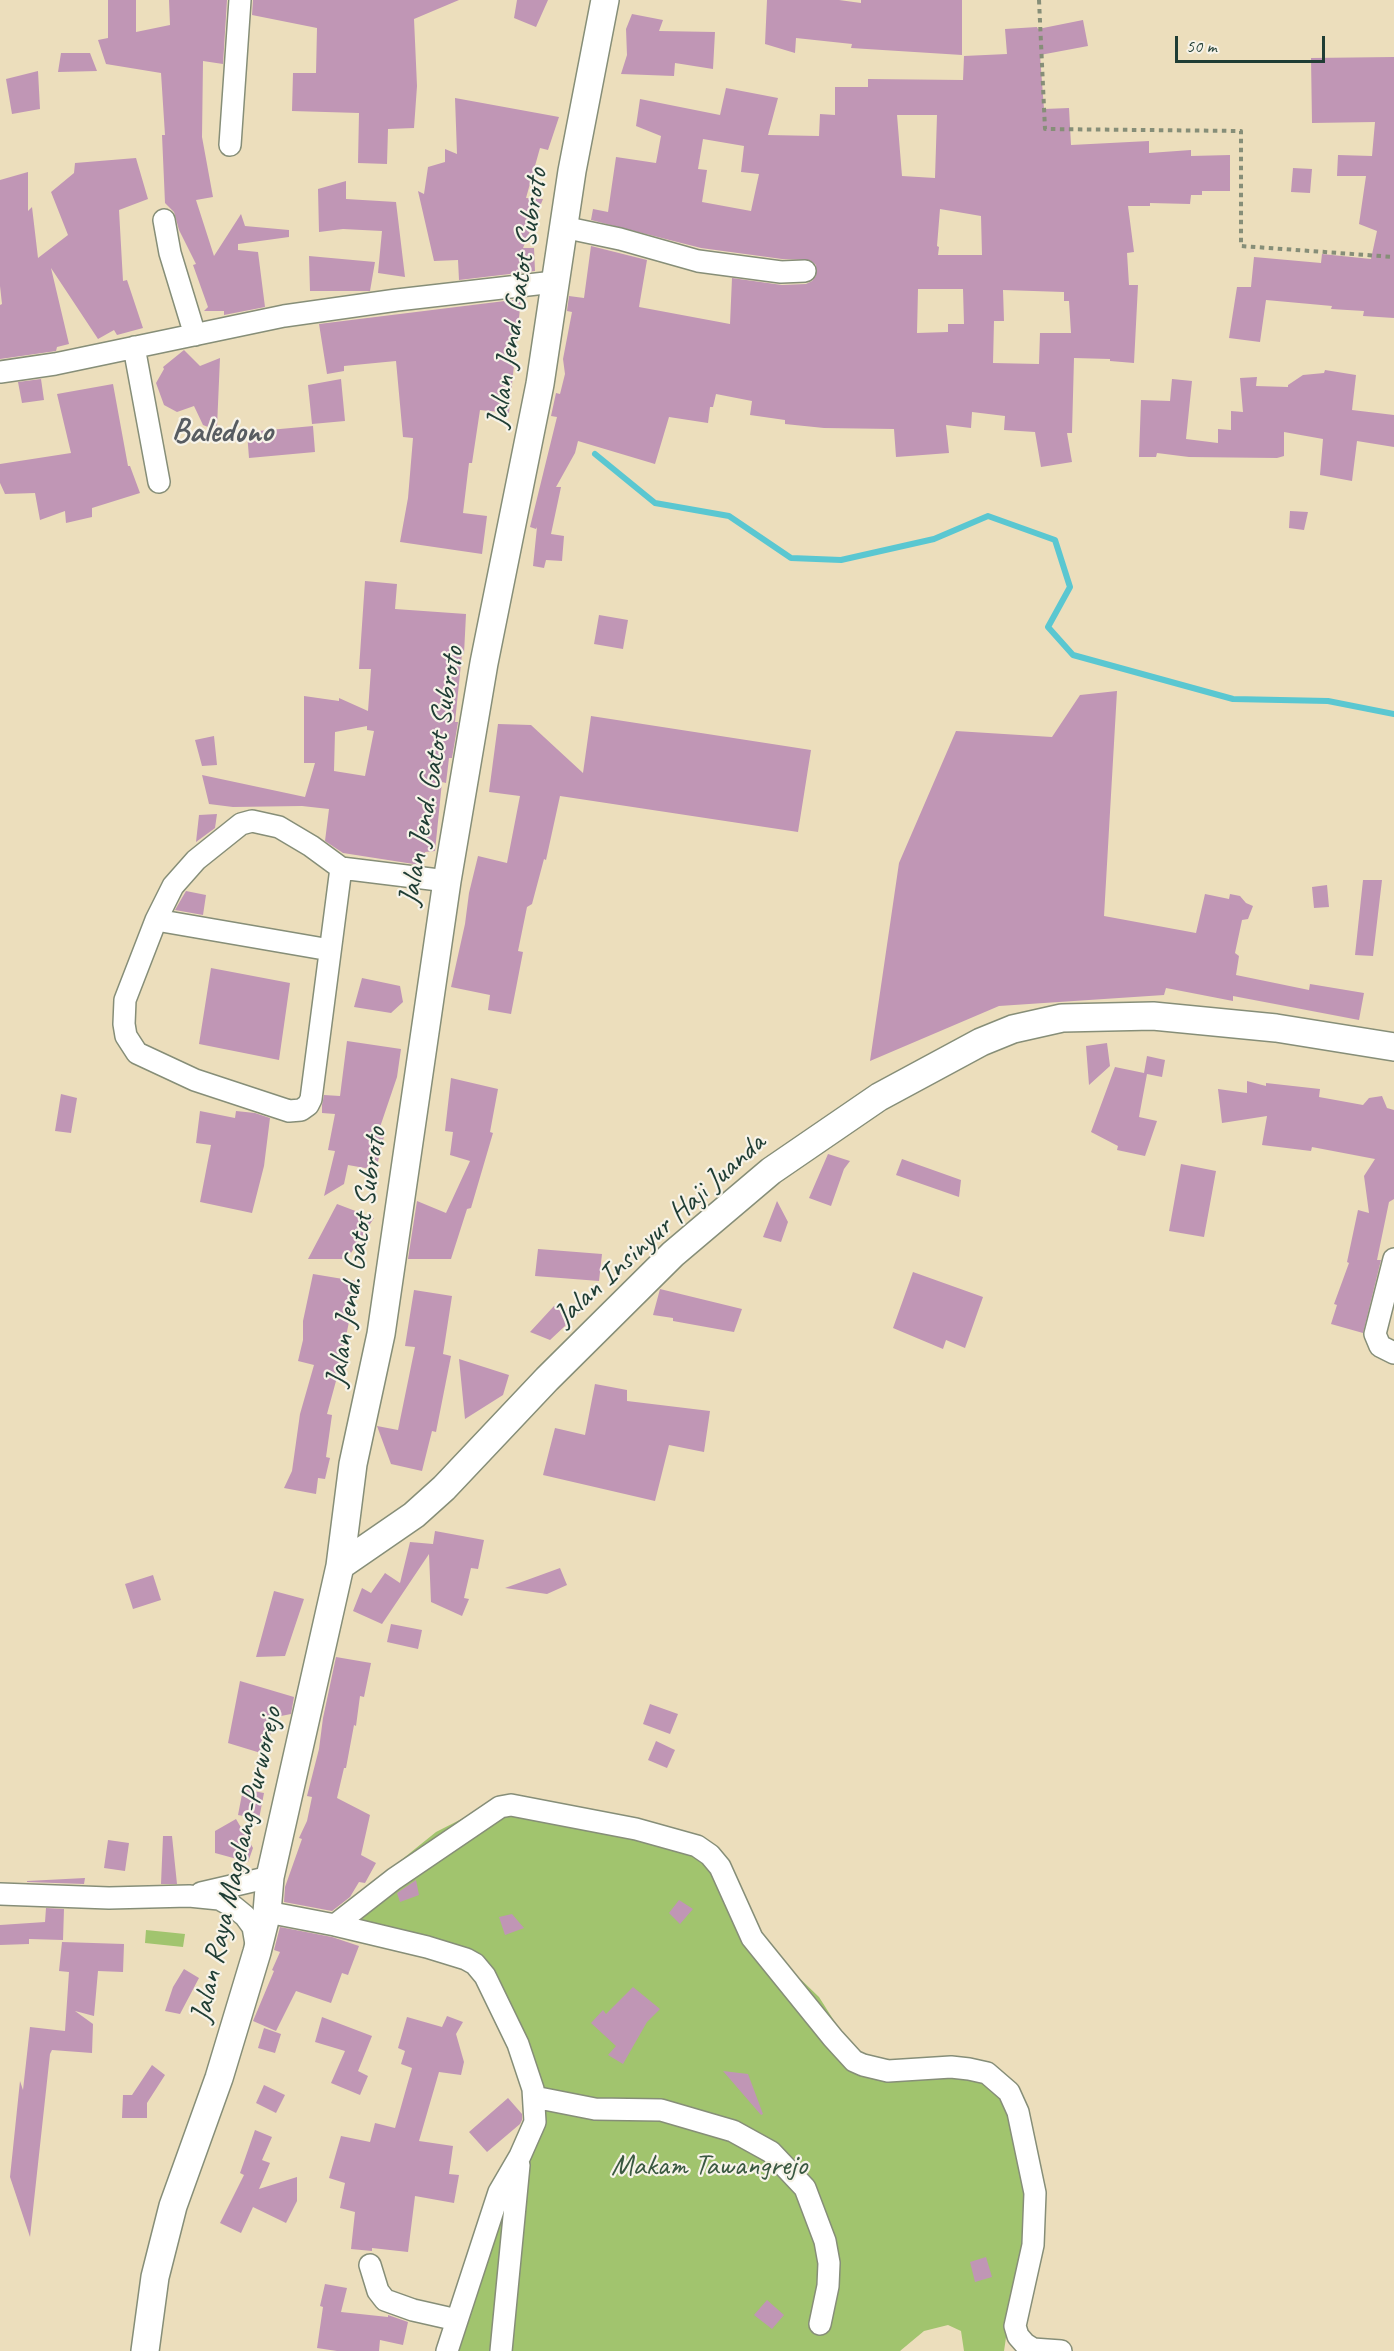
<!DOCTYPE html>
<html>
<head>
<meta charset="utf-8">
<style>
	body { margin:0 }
	#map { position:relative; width:1394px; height:2351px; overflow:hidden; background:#ecdebc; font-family:Caveat,sans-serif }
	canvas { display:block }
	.scale { position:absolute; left:1175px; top:36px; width:150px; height:27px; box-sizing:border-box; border:3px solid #1f3d34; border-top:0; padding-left:8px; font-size:18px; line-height:21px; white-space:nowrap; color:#1f3d34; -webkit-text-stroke:4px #f7f3e8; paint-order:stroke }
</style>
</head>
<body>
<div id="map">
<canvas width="1394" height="2351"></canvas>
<div class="scale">50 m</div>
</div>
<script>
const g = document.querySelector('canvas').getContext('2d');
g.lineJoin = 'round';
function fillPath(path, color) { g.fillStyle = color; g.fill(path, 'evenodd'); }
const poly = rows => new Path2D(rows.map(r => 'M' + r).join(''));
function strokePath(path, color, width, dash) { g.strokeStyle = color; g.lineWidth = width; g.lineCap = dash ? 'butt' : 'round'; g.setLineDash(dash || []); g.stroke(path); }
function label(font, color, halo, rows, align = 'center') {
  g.font = font + ' Caveat,sans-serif'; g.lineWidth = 4.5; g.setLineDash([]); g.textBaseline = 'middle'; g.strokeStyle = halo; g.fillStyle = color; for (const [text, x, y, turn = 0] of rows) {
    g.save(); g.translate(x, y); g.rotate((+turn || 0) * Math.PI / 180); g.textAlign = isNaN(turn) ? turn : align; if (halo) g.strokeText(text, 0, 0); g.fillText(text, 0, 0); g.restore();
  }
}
fillPath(poly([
	[493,1803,700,1851,717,1876,732,1919,749,1942,789,1968,819,1997,852,2049,875,2065,994,2078,1021,2136,1035,2212,1015,2277,1004,2351,964,2351,961,2331,948,2325,924,2331,900,2351,457,2351,473,2283,525,2159,531,2090,472,1955,355,1921,369,1886,436,1832],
	[146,1930,185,1934,183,1947,145,1943]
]), '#a1c46e');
strokePath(poly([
	[595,454,655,503,729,516,791,558,841,560,934,539,988,516,1055,540,1070,587,1048,627,1073,655,1233,699,1328,701,1394,714]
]), '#5ac7d1', 6);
fillPath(poly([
	[108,0,136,0,136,32,170,25,169,0,227,0,223,64,203,61,202,137,213,197,196,200,214,256,241,214,245,226,289,230,289,237,238,244,238,250,258,252,265,307,224,315,224,311,204,311,208,307,193,265,196,264,179,230,174,212,165,203,162,135,165,135,161,73,106,64,98,40,108,38],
	[253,0,459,0,414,19,417,86,414,128,388,129,387,164,358,163,359,113,292,111,293,73,316,73,317,28,252,15],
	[517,0,548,0,536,27,514,18],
	[767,0,839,0,861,3,861,0,962,0,962,55,851,48,852,44,796,38,795,53,765,44],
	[632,14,663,20,659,31,715,32,713,69,675,63,674,76,621,74,627,55,626,29],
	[1083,20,1088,46,1040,55,1044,109,1069,108,1071,145,1149,141,1149,153,1191,150,1191,156,1230,155,1230,191,1202,191,1202,195,1191,195,1190,204,1150,203,1150,206,1128,206,1134,252,1127,253,1129,285,1138,285,1134,363,1110,361,1110,359,1074,358,1072,433,1067,433,1072,462,1041,467,1035,432,1004,430,1005,416,972,412,971,428,946,425,949,453,896,457,894,429,824,428,785,424,785,420,750,415,752,401,716,394,713,407,710,407,708,423,669,417,655,464,578,441,575,453,556,487,561,487,551,534,564,536,562,561,546,560,544,568,533,566,537,527,536,529,530,527,557,417,551,416,556,393,560,394,565,374,563,359,572,312,567,311,569,296,584,298,591,246,647,260,639,307,730,324,732,278,782,285,806,284,812,281,816,276,816,265,810,260,782,259,701,248,591,220,593,209,608,212,616,157,656,163,661,136,636,126,640,99,720,115,726,88,778,98,768,135,819,136,820,114,835,115,835,87,868,87,868,79,963,80,964,56,1007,54,1005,29,1037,27,1038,29],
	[897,115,937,115,935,178,902,176],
	[703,139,744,146,741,172,759,174,751,211,702,202,707,170,698,169],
	[940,209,981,216,982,255,938,255,939,247,937,246],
	[918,289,963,289,964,324,948,324,948,332,917,333],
	[1003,290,1064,292,1064,301,1069,301,1071,333,1040,333,1039,364,993,363,994,321,1004,321],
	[61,53,90,53,97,71,58,72],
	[1394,57,1394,318,1363,316,1364,311,1331,309,1332,306,1266,300,1260,342,1229,338,1237,287,1251,287,1254,257,1321,263,1322,254,1371,259,1377,231,1359,224,1366,176,1337,176,1338,155,1372,156,1375,122,1312,123,1311,58],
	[38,71,40,109,12,114,6,79],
	[455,98,559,117,548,150,540,148,526,198,543,199,523,248,534,248,535,271,459,280,458,260,434,261,418,191,424,194,428,167,445,162,445,149,457,154],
	[136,158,148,199,119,210,123,281,127,280,143,328,117,335,114,330,98,339,51,268,69,344,57,347,56,351,0,359,0,305,2,304,0,286,0,180,28,172,28,211,32,207,38,258,68,235,51,192,74,173,75,163],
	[1293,168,1312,169,1310,193,1291,192],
	[346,181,346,199,396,202,405,277,378,273,382,231,343,229,319,232,318,189],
	[309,256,375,262,370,291,310,291],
	[521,299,509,413,480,410,472,463,469,463,463,513,487,516,482,554,400,542,408,498,413,438,403,437,396,361,344,366,344,371,327,374,319,324],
	[184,350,200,366,220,358,217,427,208,427,203,425,194,406,177,412,164,405,156,383,164,369,163,367],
	[1325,370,1356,375,1352,410,1394,415,1394,447,1357,441,1352,481,1320,475,1323,439,1284,432,1284,456,1277,458,1189,457,1157,453,1156,457,1139,457,1141,400,1170,401,1172,379,1192,381,1186,439,1218,443,1218,429,1231,430,1231,411,1243,412,1240,378,1257,377,1256,386,1288,387,1288,385,1303,375,1324,373],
	[41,379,44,400,22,403,18,382],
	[341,379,345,421,312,424,308,385],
	[113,384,128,466,130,466,140,493,92,508,92,517,66,523,65,511,40,520,35,493,5,494,0,483,0,464,71,453,57,394],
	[313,426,315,452,249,458,247,432],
	[1290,511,1308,512,1304,530,1289,528],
	[365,581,397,584,395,609,466,614,464,654,462,654,455,722,458,722,452,758,449,758,446,783,442,782,435,851,425,852,420,865,343,853,325,841,329,809,302,806,233,807,209,804,202,775,305,797,315,763,304,763,304,696,339,701,339,698,368,711,371,669,359,669],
	[367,726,367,730,374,731,365,776,334,771,335,732],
	[599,615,628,620,623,649,594,644],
	[1117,691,1104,916,1196,933,1205,894,1229,899,1230,894,1240,896,1246,903,1253,906,1248,919,1242,920,1235,953,1239,956,1236,975,1309,990,1310,984,1364,993,1359,1020,1233,996,1233,1001,1166,988,1164,995,999,1006,870,1061,899,863,956,731,1052,737,1080,695],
	[591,716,811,750,798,832,560,796,546,860,544,859,532,904,527,907,518,951,523,952,511,1014,488,1010,490,995,451,987,465,924,469,893,478,856,507,863,520,796,489,792,498,724,531,725,583,773],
	[214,736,217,765,202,766,195,740],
	[217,814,215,828,196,842,199,815],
	[1363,880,1382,880,1373,956,1355,955],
	[1327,885,1329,907,1314,908,1312,887],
	[186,891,206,895,203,915,175,910],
	[211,968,290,983,279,1060,199,1044],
	[362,978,400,986,403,1002,391,1013,354,1007],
	[347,1041,401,1049,397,1077,379,1130,385,1132,376,1170,348,1165,344,1184,324,1196,335,1151,328,1150,335,1114,322,1113,322,1105,324,1095,340,1096],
	[1107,1043,1110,1066,1089,1085,1086,1046],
	[1147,1056,1165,1060,1162,1077,1147,1074,1139,1117,1157,1121,1145,1156,1117,1150,1118,1146,1091,1132,1115,1067,1144,1073],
	[451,1078,498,1089,490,1132,493,1133,471,1208,467,1209,451,1259,408,1259,417,1201,446,1213,470,1161,450,1155,453,1132,445,1131],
	[1247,1081,1266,1086,1266,1083,1320,1089,1319,1097,1363,1105,1369,1098,1382,1096,1387,1108,1394,1110,1394,1199,1389,1202,1377,1260,1381,1260,1363,1333,1331,1324,1337,1305,1334,1304,1349,1263,1347,1262,1358,1210,1369,1213,1364,1176,1375,1159,1312,1147,1311,1151,1262,1145,1267,1116,1222,1123,1218,1089,1247,1093],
	[61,1094,77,1098,71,1133,55,1131],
	[200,1111,235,1118,236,1111,255,1113,270,1118,264,1166,252,1213,200,1202,211,1145,196,1143],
	[828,1154,850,1161,844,1169,831,1206,809,1198],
	[902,1159,961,1180,959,1197,896,1175],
	[1181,1164,1216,1171,1204,1237,1169,1231],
	[777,1201,788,1222,781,1242,763,1237],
	[337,1204,374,1218,347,1259,308,1259],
	[538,1249,602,1254,599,1281,535,1276],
	[913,1272,983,1297,965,1348,946,1340,943,1349,893,1328],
	[313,1274,355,1281,353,1293,355,1293,339,1370,327,1414,332,1415,326,1457,330,1458,325,1479,318,1478,316,1494,284,1488,292,1471,300,1414,314,1365,298,1361,303,1340,303,1321],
	[660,1289,742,1309,734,1332,673,1321,673,1318,653,1315],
	[414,1290,452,1296,443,1354,451,1356,436,1432,432,1431,422,1471,391,1464,377,1426,398,1430,415,1347,405,1346],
	[554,1306,580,1312,550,1340,530,1332],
	[459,1359,509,1375,503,1395,465,1419],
	[595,1384,627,1390,627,1401,710,1411,704,1452,669,1445,655,1501,543,1475,555,1428,585,1435],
	[435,1531,484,1540,478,1569,471,1568,464,1598,469,1599,462,1616,431,1602,429,1554,382,1624,353,1611,362,1588,371,1593,385,1573,400,1583,410,1542,433,1544],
	[560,1568,567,1585,547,1594,505,1588],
	[153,1575,161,1600,133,1609,125,1584],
	[274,1591,304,1599,285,1656,256,1657],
	[391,1624,422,1630,418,1649,387,1642],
	[336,1657,371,1663,364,1697,360,1696,356,1726,354,1725,346,1768,344,1768,337,1798,370,1815,361,1855,376,1863,365,1883,359,1882,350,1897,332,1911,284,1902,285,1887,302,1839,299,1838,307,1821,312,1797,307,1796,319,1749,323,1718],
	[240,1681,294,1697,291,1714,276,1717,264,1754,228,1743],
	[650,1704,678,1714,670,1734,643,1724],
	[656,1741,675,1750,667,1768,648,1760],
	[243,1789,264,1793,259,1819,238,1815],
	[236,1819,253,1848,248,1862,215,1853,215,1831],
	[163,1836,172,1836,177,1884,161,1884],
	[108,1840,129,1843,125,1871,104,1868],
	[85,1878,84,1884,27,1882,27,1881],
	[416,1880,419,1895,400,1902,397,1893],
	[679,1900,693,1909,680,1924,669,1913],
	[46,1908,64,1909,63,1940,29,1939,29,1944,0,1945,0,1925,45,1922],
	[512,1914,524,1928,505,1935,499,1917],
	[280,1927,332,1937,359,1946,348,1975,342,1973,331,2003,296,1991,276,2031,253,2021,274,1971,272,1970,280,1952,274,1950],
	[62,1942,124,1944,123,1972,98,1971,94,2016,75,2011,93,2024,92,2053,52,2050,50,2054,30,2237,10,2177,20,2081,23,2090,30,2027,65,2031,69,1972,59,1971],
	[184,1969,199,1978,180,2014,165,2011,173,1987],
	[633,1987,660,2009,647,2022,623,2064,608,2055,616,2046,591,2023,603,2010,606,2014],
	[447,2016,463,2022,456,2034,464,2062,461,2075,439,2072,419,2141,453,2146,449,2174,459,2175,454,2203,415,2196,408,2252,372,2248,372,2251,351,2249,355,2212,340,2208,345,2183,329,2178,341,2136,370,2142,375,2123,395,2128,412,2068,401,2064,405,2051,398,2048,407,2017,442,2027],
	[322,2017,372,2036,358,2071,368,2076,360,2095,331,2083,345,2051,315,2042],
	[264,2028,281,2034,275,2053,258,2048],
	[152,2065,165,2075,147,2103,147,2118,122,2118,123,2095,132,2095],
	[723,2071,748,2074,763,2114,761,2115],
	[264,2085,285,2095,276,2113,256,2103],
	[508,2098,522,2114,522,2120,520,2124,487,2152,469,2132],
	[255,2130,272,2137,262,2160,270,2163,259,2189,297,2177,297,2201,286,2223,253,2207,241,2233,220,2223,244,2175,240,2173],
	[986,2257,992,2277,975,2282,970,2262],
	[325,2284,347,2288,341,2312,388,2317,388,2315,408,2322,403,2345,380,2340,379,2351,337,2351,317,2348,323,2307,320,2306],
	[767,2300,784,2315,772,2329,754,2315]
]), '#c096b5');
const minor = poly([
	[230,145,240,0],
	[164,220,170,253,195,335],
	[563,227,620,239,698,261,781,272,805,271],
	[134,347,159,482],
	[0,372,55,364,284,316,397,300,554,282],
	[341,868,311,1099,308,1105,301,1110,289,1111,195,1080,137,1053,126,1036,124,1024,125,1000,156,920,173,886,196,860,241,824,252,821,279,827,311,846,341,868,447,881],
	[156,920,330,950],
	[1394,1259,1375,1334,1380,1346,1394,1353],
	[201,1893,270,1877],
	[0,1894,109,1898,189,1896,219,1899,234,1907,245,1916,253,1927,257,1950],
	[267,1912,335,1925,427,1947,466,1959,475,1964,485,1976,518,2044,533,2089,535,2122,520,2156,499,2192,447,2351],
	[335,1925,394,1879,500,1807,511,1805,636,1829,697,1846,710,1855,720,1867,752,1938,833,2038,854,2061,863,2065,888,2071,951,2067,969,2069,987,2073,1009,2092,1018,2112,1035,2193,1033,2245,1015,2326,1018,2336,1025,2344,1033,2349,1061,2351],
	[534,2097,595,2109,661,2110,733,2131,771,2152,805,2188,825,2241,829,2263,828,2286,820,2324],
	[370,2265,378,2291,385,2300,413,2310,457,2320],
	[501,2351,519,2165]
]);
const major = poly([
	[340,1566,414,1515,444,1488,547,1379,673,1254,771,1171,879,1097,981,1042,1013,1029,1062,1018,1153,1016,1276,1028,1394,1047],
	[145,2351,155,2277,173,2206,219,2078,257,1952,267,1912,270,1877,340,1566,353,1464,381,1334,447,881,484,663,540,384,572,171,605,0]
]);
strokePath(minor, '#868e78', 24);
strokePath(major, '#868e78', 30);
strokePath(poly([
	[1039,0,1045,129,1241,131,1241,246,1394,257]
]), '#868e78', 4, [4.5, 4.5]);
strokePath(minor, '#fff', 21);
strokePath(major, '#fff', 27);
label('30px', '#1f3d34', '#f7f3e8', [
	["Jalan Jend. Gatot Subroto",518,298,-81],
	["Jalan Jend. Gatot Subroto",432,776,-80],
	["Jalan Insinyur Haji Juanda",660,1230,-42],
	["Jalan Jend. Gatot Subroto",357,1257,-81],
	["Jalan Raya Magelang-Purworejo",237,1865,-77]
]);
label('30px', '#395840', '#f7f3e8', [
	["Makam Tawangrejo",709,2166]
]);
label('bold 33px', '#575c61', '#f7f3e8', [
	["Baledono",222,432]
]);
</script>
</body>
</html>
